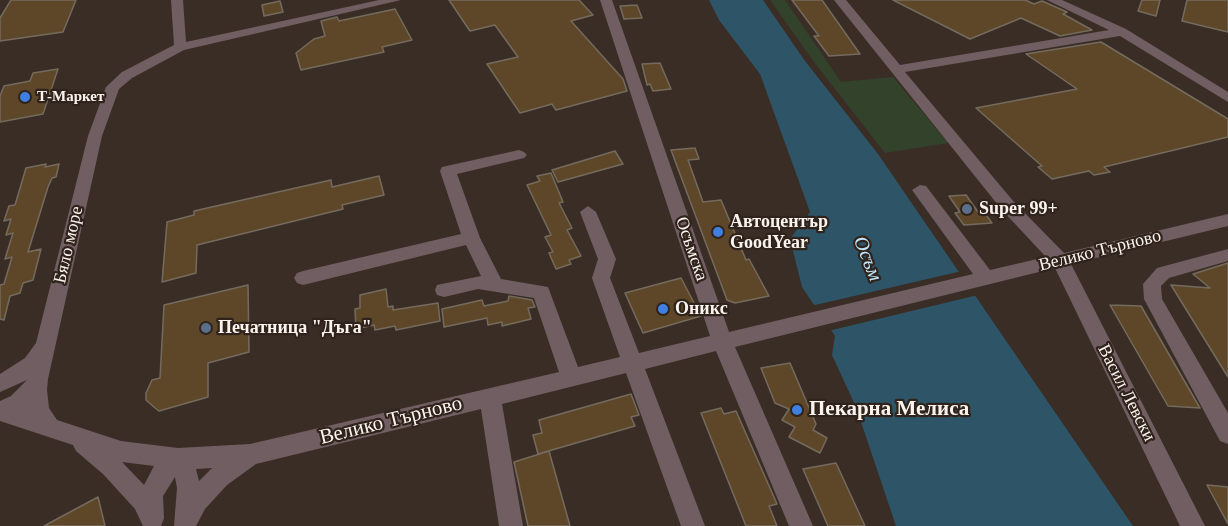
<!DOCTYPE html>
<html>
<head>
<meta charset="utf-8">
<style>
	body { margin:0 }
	canvas { display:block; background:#392d25 }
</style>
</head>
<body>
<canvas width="1228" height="526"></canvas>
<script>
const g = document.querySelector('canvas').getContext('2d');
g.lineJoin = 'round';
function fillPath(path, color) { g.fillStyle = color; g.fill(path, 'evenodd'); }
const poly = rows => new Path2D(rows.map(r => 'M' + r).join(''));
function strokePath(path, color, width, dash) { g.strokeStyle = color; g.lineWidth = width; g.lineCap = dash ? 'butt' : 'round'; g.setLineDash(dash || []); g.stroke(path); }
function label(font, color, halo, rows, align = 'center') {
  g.font = font + ' Georgia,serif'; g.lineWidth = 4.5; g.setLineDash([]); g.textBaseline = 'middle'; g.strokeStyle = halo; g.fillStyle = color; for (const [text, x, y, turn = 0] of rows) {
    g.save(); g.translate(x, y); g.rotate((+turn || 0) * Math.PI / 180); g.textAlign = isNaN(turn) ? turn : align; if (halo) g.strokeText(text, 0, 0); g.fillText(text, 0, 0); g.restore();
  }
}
fillPath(poly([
	[770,0,785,0,841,82,893,77,948,143,885,153,814,62]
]), '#33422a');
fillPath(poly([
	[709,0,763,0,805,61,878,154,1133,526,896,526,856,407,832,355,835,336,802,287,790,239,810,212,760,74,719,20]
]), '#2d5467');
fillPath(poly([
	[962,271,978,295,828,331,811,306]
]), '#392d25');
const building = poly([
	[11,0,76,0,63,32,0,41,0,18,11,0],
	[449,0,579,0,593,15,571,21,623,79,627,91,556,110,552,104,520,113,487,64,518,57,495,25,470,31,449,0],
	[792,0,822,0,860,54,829,56,814,36,819,36,792,0],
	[893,0,1025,0,1034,4,1042,1,1067,12,1063,14,1092,30,1060,36,1021,18,970,39,893,0],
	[1142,0,1160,0,1156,16,1138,11,1142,0],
	[1187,0,1228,0,1228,32,1182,21,1187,0],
	[280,1,283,12,264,16,262,5,280,1],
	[637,5,642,18,624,19,620,6,637,5],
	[395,9,412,40,382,47,384,52,301,70,296,53,314,39,325,36,321,21,337,17,339,21,395,9],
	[1101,42,1228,119,1228,137,1104,167,1110,172,1094,175,1089,171,1052,179,1038,167,1042,166,976,108,1077,89,1026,54,1101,42],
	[660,63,671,89,653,91,650,84,647,85,642,64,660,63],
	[58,69,43,114,0,122,0,96,4,86,30,81,33,73,58,69],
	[695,148,699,159,688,160,703,202,721,200,746,260,749,259,769,296,735,303,727,300,671,150,695,148],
	[615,151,623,164,558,182,552,170,615,151],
	[46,164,45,167,59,164,56,177,52,178,48,187,28,252,41,249,33,280,23,283,20,293,10,296,4,320,0,319,0,285,4,284,12,257,5,259,13,233,6,235,11,219,4,221,9,206,15,205,26,168,46,164],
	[551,173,563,202,559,203,572,228,567,230,581,256,569,260,571,264,556,269,549,253,553,252,545,237,551,235,527,185,540,181,537,176,551,173],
	[379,176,384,195,342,205,343,209,197,245,196,273,162,282,167,222,194,215,194,211,331,180,332,187,379,176],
	[966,195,978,212,983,211,992,223,964,225,955,213,960,212,949,196,966,195],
	[1228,263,1228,377,1171,285,1210,288,1193,274,1228,263],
	[681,278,701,316,643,333,625,293,681,278],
	[248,285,249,352,208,363,208,397,159,411,155,408,146,400,146,393,152,380,160,378,164,305,248,285],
	[386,289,388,307,393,306,393,310,438,303,440,321,396,330,395,326,375,330,374,325,356,329,355,309,360,308,360,295,386,289],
	[509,296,532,300,535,307,528,308,531,319,502,326,502,322,488,325,487,318,444,327,442,309,482,300,484,306,508,301,509,296],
	[1110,305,1141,306,1200,408,1168,406,1110,305],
	[790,363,816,424,813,430,827,438,820,453,789,437,795,427,782,420,789,409,775,403,761,368,790,363],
	[631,394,639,415,631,417,635,426,538,454,533,435,542,433,539,420,631,394],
	[721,408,724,414,736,411,777,504,769,506,777,526,746,526,701,413,721,408],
	[549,451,570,526,528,526,514,462,549,451],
	[836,463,865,526,828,526,803,469,836,463],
	[1207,485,1228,487,1228,524,1207,485],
	[98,497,105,526,44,526,98,497]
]);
fillPath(building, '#5d4728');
strokePath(building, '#746b5e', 1.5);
fillPath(poly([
	[171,0,183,0,186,42,379,0,401,0,184,50,132,78,119,89,102,136,48,379,47,390,49,408,57,420,121,441,178,448,250,444,559,372,534,298,478,289,444,297,437,295,435,290,437,285,481,276,466,245,303,285,297,283,294,278,297,273,303,271,461,234,440,171,442,167,519,150,524,152,527,155,524,158,457,174,480,238,501,279,548,287,578,367,620,357,592,278,598,259,580,212,588,206,596,212,616,259,610,278,639,353,710,336,600,0,612,0,729,332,973,274,912,190,920,185,926,186,990,270,1046,257,1002,210,834,0,846,0,900,65,1109,30,1047,0,1062,0,1126,29,1228,92,1228,102,1120,36,905,72,1014,202,1064,253,1228,214,1228,226,1071,264,1205,526,1180,526,1055,268,735,347,813,526,789,526,716,351,645,369,705,526,681,526,626,373,502,404,523,526,499,526,481,409,256,464,227,485,205,509,196,526,174,526,177,488,175,477,163,496,164,518,161,526,143,526,135,509,103,474,76,451,73,445,0,421,0,401,11,396,27,380,0,392,0,374,25,358,36,343,88,136,106,87,122,72,174,45,171,0],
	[122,462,154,466,144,485,122,462],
	[213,468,211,469,199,481,196,469,213,468],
	[1228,249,1228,261,1169,278,1161,286,1162,299,1228,413,1228,444,1220,441,1144,299,1143,284,1157,268,1228,249]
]), '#705e62');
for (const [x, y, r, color] of [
	[25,97,6,"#3f7fe0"],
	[967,209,6,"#5c6f8a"],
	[718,232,6,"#3f7fe0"],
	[663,309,6,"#3f7fe0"],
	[206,328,6,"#5c6f8a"],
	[797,410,6,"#3f7fe0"]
]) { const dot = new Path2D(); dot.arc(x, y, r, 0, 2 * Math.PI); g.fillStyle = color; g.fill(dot); strokePath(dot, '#2f231c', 2); }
label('bold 15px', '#fbf3ed', '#2f231c', [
	["Т-Маркет",37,97]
], 'left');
label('bold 18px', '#fbf3ed', '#2f231c', [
	["Super 99+",979,209],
	["Автоцентър",730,222],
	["GoodYear",730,243],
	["Оникс",675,309],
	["Печатница \"Дъга\"",218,328]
], 'left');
label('18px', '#fbf3ed', '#2f231c', [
	["Бяло море",69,245,-77],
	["Осъмска",691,249,71],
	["Велико Търново",1100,251,-14],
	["Васил Левски",1126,393,63]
]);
label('italic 20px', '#bfe7fb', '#2f231c', [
	["Осъм",867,259,68]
]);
label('bold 21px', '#fbf3ed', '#2f231c', [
	["Пекарна Мелиса",809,410]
], 'left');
label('21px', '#fbf3ed', '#2f231c', [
	["Велико Търново",391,421,-14]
]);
</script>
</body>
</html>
